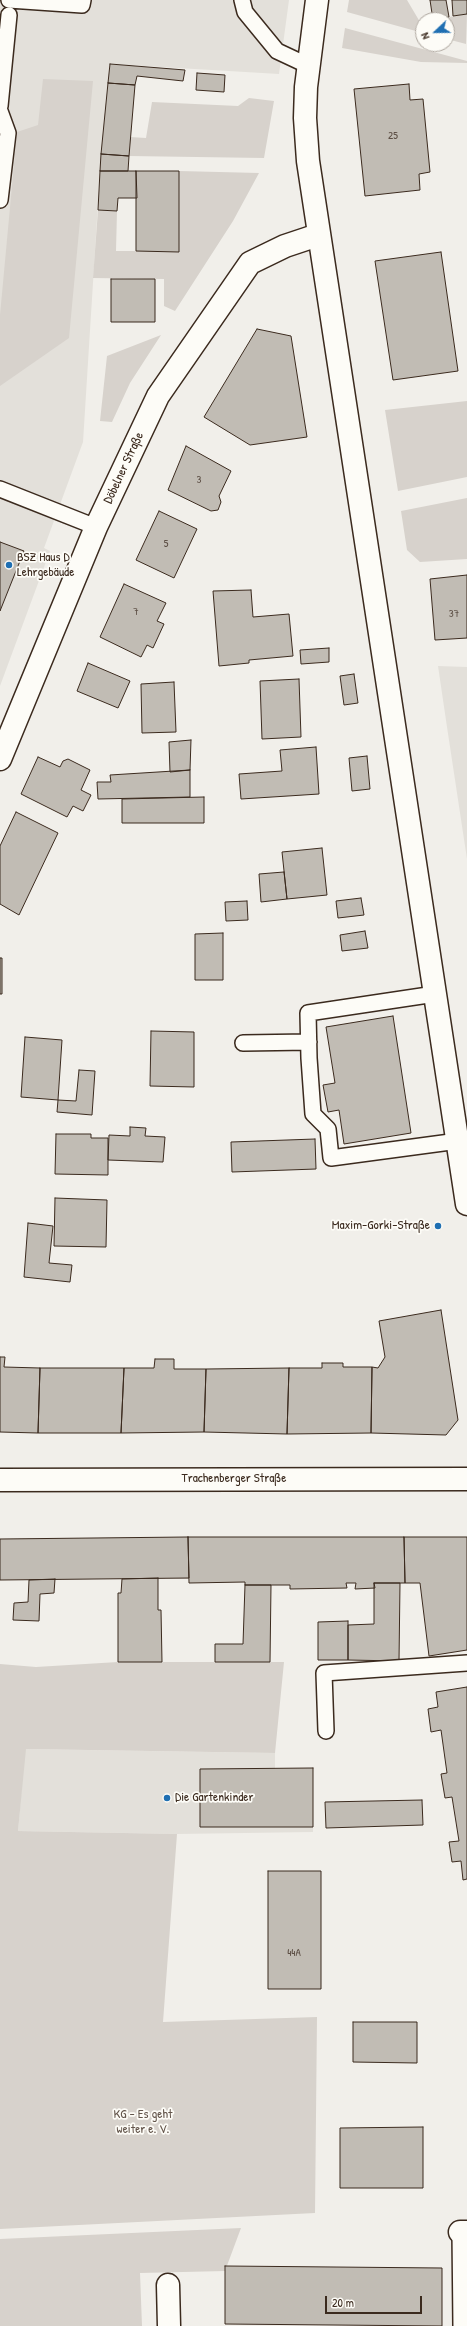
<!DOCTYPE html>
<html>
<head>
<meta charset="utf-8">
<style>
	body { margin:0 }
	#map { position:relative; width:467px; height:2326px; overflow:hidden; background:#f1efea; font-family:"Patrick Hand",sans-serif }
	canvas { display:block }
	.north { position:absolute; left:415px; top:12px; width:40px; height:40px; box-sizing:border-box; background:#fdfcf7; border:1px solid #afa8a0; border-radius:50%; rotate:248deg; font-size:11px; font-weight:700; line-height:16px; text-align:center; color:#3b2a1e }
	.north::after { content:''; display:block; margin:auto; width:14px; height:18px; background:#1f6fb2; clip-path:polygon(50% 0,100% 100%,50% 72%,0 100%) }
	.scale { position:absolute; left:325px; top:2296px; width:97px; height:18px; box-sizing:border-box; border:2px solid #3b2a1e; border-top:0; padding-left:5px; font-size:12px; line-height:14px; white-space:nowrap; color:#3b2a1e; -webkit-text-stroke:3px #fdfcf7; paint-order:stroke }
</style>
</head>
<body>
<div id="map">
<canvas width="467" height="2326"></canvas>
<div class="north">N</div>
<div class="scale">20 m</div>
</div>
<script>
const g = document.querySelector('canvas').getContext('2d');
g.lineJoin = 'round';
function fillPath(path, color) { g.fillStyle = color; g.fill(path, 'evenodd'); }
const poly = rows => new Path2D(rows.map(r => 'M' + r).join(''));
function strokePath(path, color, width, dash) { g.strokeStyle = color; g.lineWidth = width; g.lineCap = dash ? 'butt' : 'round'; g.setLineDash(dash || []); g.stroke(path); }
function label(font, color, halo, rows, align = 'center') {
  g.font = font + ' "Patrick Hand",sans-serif'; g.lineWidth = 3.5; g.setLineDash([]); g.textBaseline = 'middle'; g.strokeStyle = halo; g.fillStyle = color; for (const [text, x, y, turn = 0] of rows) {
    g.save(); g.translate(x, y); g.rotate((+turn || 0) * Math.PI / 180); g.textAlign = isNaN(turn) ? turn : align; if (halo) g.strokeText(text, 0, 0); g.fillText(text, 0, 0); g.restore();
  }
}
fillPath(poly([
	[0,0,289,0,279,74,110,64,100,171,83,442,44,548,50,551,0,686],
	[438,666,467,667,467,859,447,727],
	[25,1749,275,1753,275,1769,313,1768,313,1832,177,1834,18,1831]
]), '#e3e0da');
fillPath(poly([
	[349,0,407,0,420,22,423,21,423,33,347,12],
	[467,14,466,44,447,39,447,20,431,20],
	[345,28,467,61,467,63,421,62,342,48],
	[43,79,93,81,69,338,0,386,0,315,17,132,38,125],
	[249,98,274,101,264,158,129,156,130,137,146,138,152,102,238,106],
	[179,171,259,173,233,221,175,311,164,306,164,279,93,278,98,210,117,211,116,251,179,251],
	[161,335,130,383,112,422,100,421,107,356],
	[467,401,467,477,398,491,385,410],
	[467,498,467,559,420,562,407,550,401,511],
	[118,1662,284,1662,275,1753,26,1749,18,1831,177,1834,163,2022,317,2017,315,2213,0,2229,0,1664,36,1667],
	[241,2228,225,2271,140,2273,142,2326,0,2326,0,2239]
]), '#d7d2cc');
const building = poly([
	[430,0,446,0,449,17,433,20,430,0],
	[452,0,467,0,467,14,453,16,452,0],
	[110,64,185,70,183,81,137,76,135,85,108,83,110,64],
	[197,73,225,75,224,92,196,90,197,73],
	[108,83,135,85,129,156,101,154,108,83],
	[409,84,410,100,423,99,430,172,419,174,420,190,365,196,354,89,409,84],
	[101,154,129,156,128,171,100,171,101,154],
	[100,171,136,171,137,198,118,198,117,211,98,210,100,171],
	[136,171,179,171,179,252,136,251,136,171],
	[441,252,458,371,393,380,375,261,441,252],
	[111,279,155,279,155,322,111,322,111,279],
	[257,329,291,336,307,437,250,445,204,417,257,329],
	[186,446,231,471,219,496,221,502,218,510,211,511,168,490,186,446],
	[159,511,197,529,174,578,136,560,159,511],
	[0,542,24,551,0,611,0,542],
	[467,575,467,638,435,640,430,579,467,575],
	[124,584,166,603,157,621,164,624,153,648,147,645,141,657,100,637,124,584],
	[251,590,253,617,289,614,293,656,249,660,249,663,219,666,213,591,251,590],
	[329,648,329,662,301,664,300,650,329,648],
	[88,663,130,681,118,708,77,691,88,663],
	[354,674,358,703,344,705,340,676,354,674],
	[299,679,301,737,262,739,260,681,299,679],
	[174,682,176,732,142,733,141,684,174,682],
	[191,740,190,770,170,772,169,742,191,740],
	[316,747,319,794,241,799,239,774,282,771,280,750,316,747],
	[367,756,370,789,352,791,349,758,367,756],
	[38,757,60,767,63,761,68,759,90,770,81,790,91,795,83,811,73,806,67,817,21,794,38,757],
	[190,770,190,797,98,799,97,782,111,782,110,775,190,770],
	[204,797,204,823,122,823,122,799,204,797],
	[16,812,58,833,19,915,0,904,0,846,16,812],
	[322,848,327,895,287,899,282,852,322,848],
	[284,872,287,899,261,902,259,874,284,872],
	[361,898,364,915,338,918,336,901,361,898],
	[247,901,248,920,226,921,225,902,247,901],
	[365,931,368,948,342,951,340,935,365,931],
	[223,933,223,980,195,980,195,934,223,933],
	[0,958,2,958,2,994,0,994,0,958],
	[393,1016,411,1133,344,1144,339,1110,328,1112,323,1085,335,1083,326,1027,393,1016],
	[151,1031,194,1032,194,1087,150,1086,151,1031],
	[25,1037,62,1040,58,1100,21,1097,25,1037],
	[79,1070,95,1071,92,1115,57,1112,58,1100,76,1101,79,1070],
	[130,1127,146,1128,145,1136,165,1137,163,1162,108,1160,109,1135,130,1136,130,1127],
	[56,1134,91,1134,91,1138,108,1138,108,1175,55,1174,56,1134],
	[315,1139,316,1169,232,1172,231,1142,315,1139],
	[55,1198,107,1200,106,1247,54,1246,55,1198],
	[28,1223,53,1226,49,1263,72,1265,70,1282,24,1277,28,1223],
	[441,1310,458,1420,446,1435,371,1433,372,1367,378,1368,385,1357,379,1321,441,1310],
	[0,1357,5,1357,4,1367,40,1368,38,1433,0,1432,0,1357],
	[155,1359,174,1359,174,1369,206,1369,204,1432,121,1433,124,1368,154,1368,155,1359],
	[322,1363,343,1363,343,1367,372,1367,371,1433,287,1434,289,1368,322,1368,322,1363],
	[40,1368,124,1368,121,1433,38,1433,40,1368],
	[289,1368,287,1434,204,1432,206,1369,289,1368],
	[188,1537,404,1537,405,1583,374,1583,375,1588,355,1589,356,1583,346,1583,347,1588,290,1589,290,1585,245,1585,245,1582,189,1583,188,1537],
	[188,1537,189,1578,0,1580,0,1539,188,1537],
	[404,1537,467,1537,467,1650,429,1656,420,1583,405,1583,404,1537],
	[158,1578,158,1610,161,1610,162,1662,118,1662,118,1593,121,1593,122,1579,158,1578],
	[55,1579,54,1593,40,1594,39,1621,13,1620,14,1603,28,1602,29,1580,55,1579],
	[374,1583,400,1583,399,1661,348,1660,348,1625,374,1624,374,1583],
	[245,1585,271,1585,270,1662,215,1662,215,1644,243,1644,245,1585],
	[348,1621,348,1660,318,1660,318,1622,348,1621],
	[467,1687,467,1879,463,1880,461,1861,452,1862,449,1842,459,1841,452,1797,445,1798,441,1774,447,1773,441,1730,431,1732,428,1709,438,1707,436,1692,467,1687],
	[313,1768,313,1827,200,1827,200,1769,313,1768],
	[422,1800,423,1825,326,1828,325,1802,422,1800],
	[268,1871,321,1871,321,1989,268,1989,268,1871],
	[353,2022,417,2022,417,2063,353,2062,353,2022],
	[423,2127,423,2188,340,2188,340,2128,423,2127],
	[225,2266,442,2268,442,2326,225,2324,225,2266]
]);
fillPath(building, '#c1bcb4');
strokePath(building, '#3b2a1e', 1);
const service = poly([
	[9,0,82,5,83,0],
	[242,0,245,12,277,51,309,66],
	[0,106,9,15],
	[0,111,8,133,0,200],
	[0,489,96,527],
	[435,994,308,1013,309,1058,313,1114,328,1129,331,1158,458,1141],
	[243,1043,309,1042],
	[326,1731,324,1673,467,1663],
	[460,2232,461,2326]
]);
const minor = poly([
	[0,759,96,527,158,396,250,263,285,246,318,235],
	[0,1480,467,1479],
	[460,2232,467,2232],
	[168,2285,169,2326]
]);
const tertiary = poly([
	[317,0,306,87,305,118,308,161,467,1204]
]);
strokePath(service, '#3b2a1e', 18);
strokePath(minor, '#3b2a1e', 25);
strokePath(tertiary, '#3b2a1e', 25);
strokePath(service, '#fdfcf7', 15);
strokePath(minor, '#fdfcf7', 22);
strokePath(tertiary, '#fdfcf7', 22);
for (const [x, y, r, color] of [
	[9,565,4,"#1f6fb2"],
	[438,1226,4,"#1f6fb2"],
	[167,1798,4,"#1f6fb2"]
]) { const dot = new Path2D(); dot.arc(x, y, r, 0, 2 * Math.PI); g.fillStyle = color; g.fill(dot); strokePath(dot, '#fdfcf7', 1.5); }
label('11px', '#5c4e44', null, [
	["25",393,136],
	["3",199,480],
	["5",166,544],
	["7",136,612],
	["37",454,614],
	["44A",294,1953]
]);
label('13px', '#3b2a1e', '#fdfcf7', [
	["Döbelner Straße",124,468,-65],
	["Trachenberger Straße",234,1479]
]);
label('13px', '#3b2a1e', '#fdfcf7', [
	["BSZ Haus D",17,558],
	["Lehrgebäude",17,573],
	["Maxim-Gorki-Straße",430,1226,"right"],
	["Die Gartenkinder",175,1798]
], 'left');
label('13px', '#62544a', '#fdfcf7', [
	["KG - Es geht",143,2115],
	["weiter e. V.",143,2130]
]);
</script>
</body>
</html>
